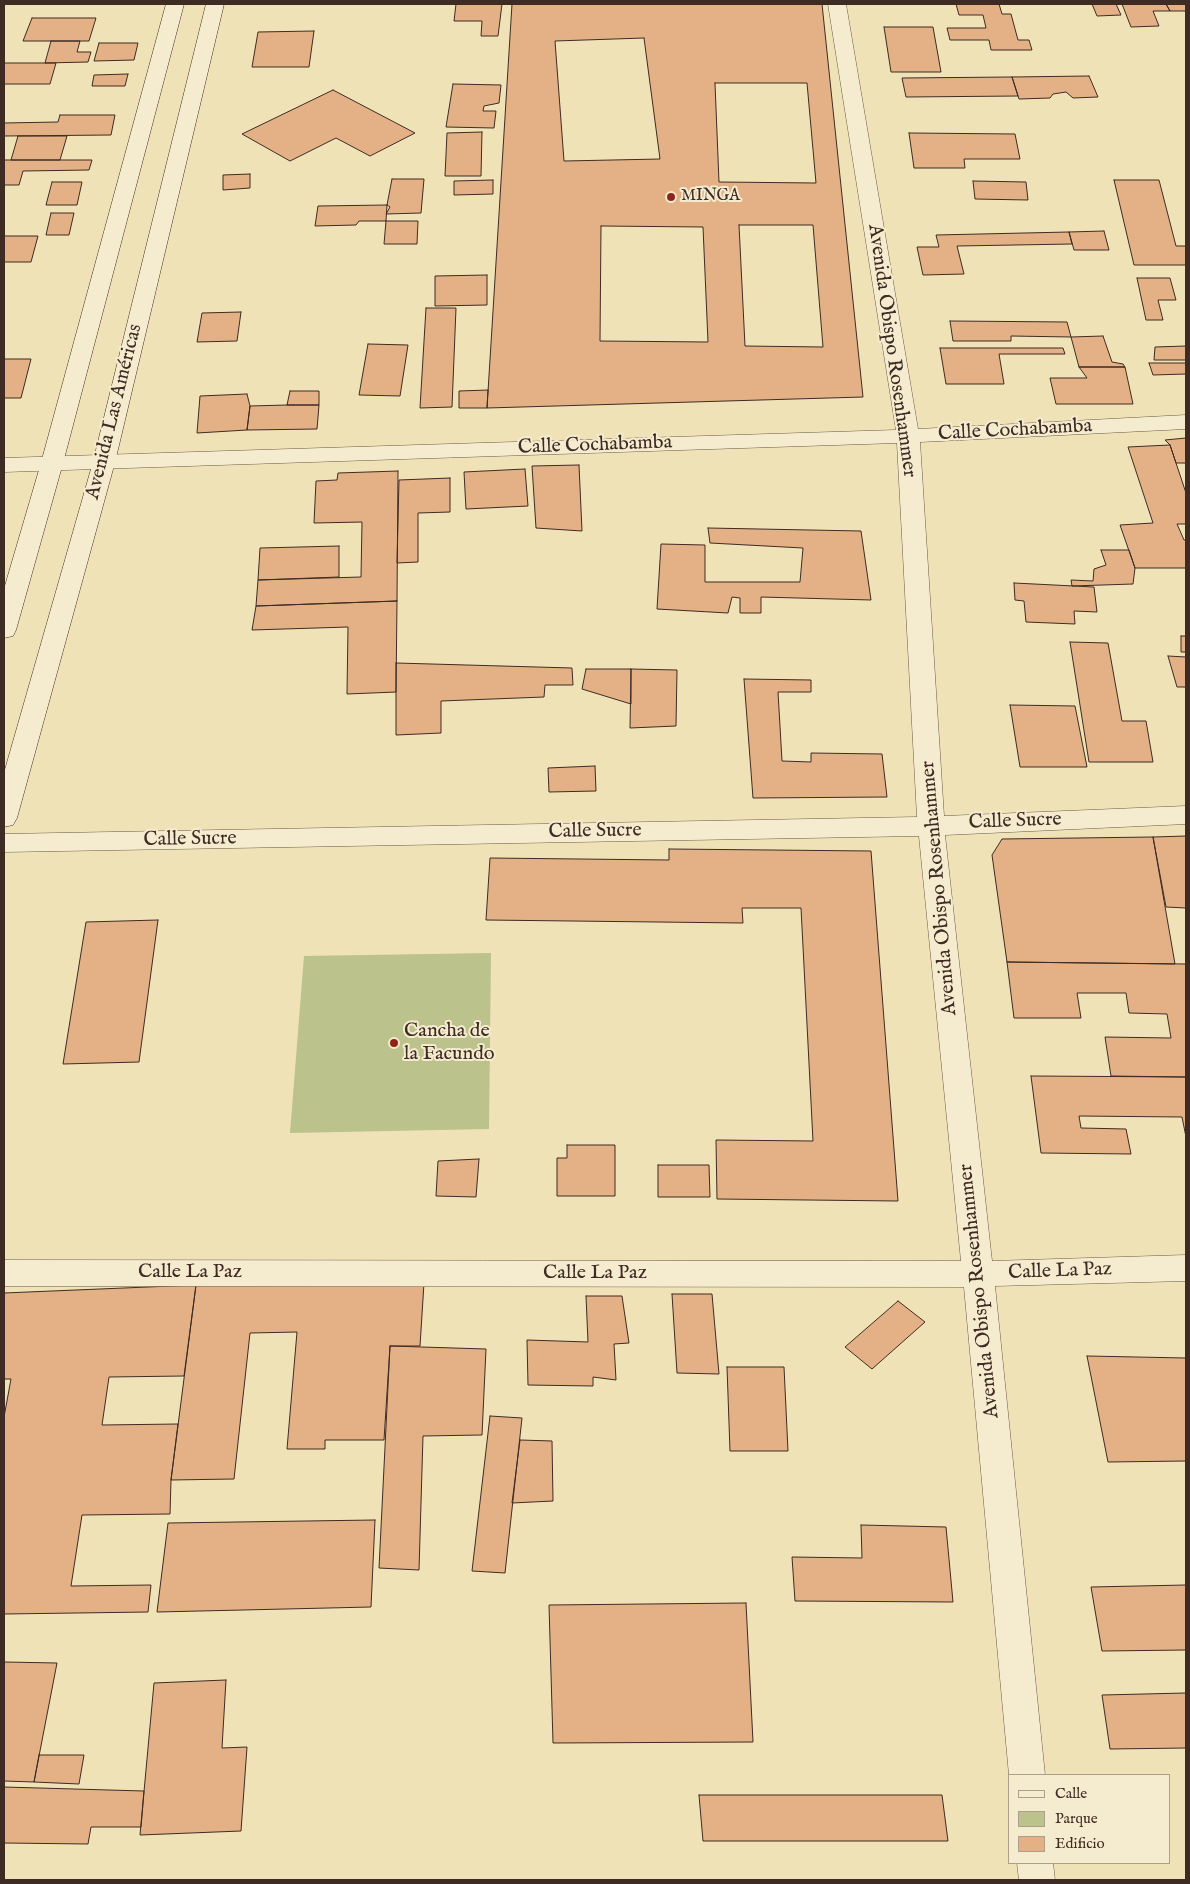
<!DOCTYPE html>
<html>
<head>
<meta charset="utf-8">
<style>
	body { margin:0 }
	#map { position:relative; width:1190px; height:1884px; overflow:hidden; background:#efe2b6; font-family:"IM FELL English",serif }
	canvas { display:block }
	.frame { position:absolute; inset:0; border:5px solid #3e2b23; pointer-events:none }
	.legend { position:absolute; left:1008px; top:1774px; width:162px; height:90px; box-sizing:border-box; background:#f5ecd0; border:1px solid #ac9f8b; margin:0; padding:6px 9px; list-style:none; font-size:15px; color:#3e2b23 }
	.legend li { display:flex; align-items:center; gap:10px; height:25px }
	.legend b { width:25px; border:1px solid #ac9f8b }
</style>
</head>
<body>
<div id="map">
<canvas width="1190" height="1884"></canvas>
<div class="frame"></div>
<ul class="legend">
<li><b style="height:6px;background:#f5ecd0"></b>Calle</li>
<li><b style="height:14px;background:#bcc28c"></b>Parque</li>
<li><b style="height:14px;background:#e3b185"></b>Edificio</li>
</ul>
</div>
<script>
const g = document.querySelector('canvas').getContext('2d');
g.lineJoin = 'round';
function fillPath(path, color) { g.fillStyle = color; g.fill(path, 'evenodd'); }
const poly = rows => new Path2D(rows.map(r => 'M' + r).join(''));
function strokePath(path, color, width, dash) { g.strokeStyle = color; g.lineWidth = width; g.lineCap = dash ? 'butt' : 'round'; g.setLineDash(dash || []); g.stroke(path); }
function label(font, color, halo, rows, align = 'center') {
  g.font = font + ' "IM FELL English",serif'; g.lineWidth = 4; g.setLineDash([]); g.textBaseline = 'middle'; g.strokeStyle = halo; g.fillStyle = color; for (const [text, x, y, turn = 0] of rows) {
    g.save(); g.translate(x, y); g.rotate((+turn || 0) * Math.PI / 180); g.textAlign = isNaN(turn) ? turn : align; if (halo) g.strokeText(text, 0, 0); g.fillText(text, 0, 0); g.restore();
  }
}
fillPath(poly([
	[491,953,489,1129,290,1133,304,956]
]), '#bcc28c');
const building = poly([
	[456,4,502,4,498,36,481,36,482,21,454,21,456,4],
	[512,4,822,4,863,397,487,408,512,4],
	[956,4,999,4,1002,14,1011,14,1018,40,1029,40,1032,50,991,50,989,40,950,40,947,28,986,28,983,15,959,15,956,4],
	[1092,4,1116,4,1121,15,1097,16,1092,4],
	[1122,4,1166,4,1170,11,1153,11,1159,26,1131,27,1122,4],
	[1166,4,1186,4,1186,11,1170,11,1166,4],
	[32,18,96,18,89,41,23,41,32,18],
	[884,27,933,27,941,72,891,72,884,27],
	[314,31,309,67,252,67,258,32,314,31],
	[644,38,660,159,564,161,555,41,644,38],
	[51,41,80,41,77,52,91,52,88,62,45,63,51,41],
	[99,43,138,43,134,60,94,61,99,43],
	[4,63,56,63,50,84,4,84,4,63],
	[128,74,125,86,92,86,94,75,128,74],
	[1089,76,1098,97,1073,98,1066,92,1053,94,1050,98,1019,99,1012,77,1089,76],
	[1012,77,1018,96,906,97,902,78,1012,77],
	[715,83,807,83,816,183,719,182,715,83],
	[453,84,501,85,499,103,484,106,483,111,496,111,494,128,446,127,453,84],
	[333,90,415,133,370,156,336,138,290,161,242,134,333,90],
	[60,115,115,115,111,135,4,136,4,123,58,122,60,115],
	[482,132,481,176,445,176,447,133,482,132],
	[909,133,1015,134,1020,159,964,159,965,168,914,168,909,133],
	[18,136,67,136,60,160,11,160,18,136],
	[4,160,92,160,89,170,23,171,19,185,4,185,4,160],
	[250,174,250,188,223,190,223,175,250,174],
	[392,179,424,179,421,213,386,214,390,207,387,205,392,179],
	[493,180,493,194,454,195,454,181,493,180],
	[1114,180,1159,180,1176,246,1186,246,1186,265,1134,265,1114,180],
	[973,181,1026,182,1028,200,975,199,973,181],
	[52,182,82,182,77,205,46,205,52,182],
	[387,205,386,221,359,221,356,225,315,226,318,206,387,205],
	[51,213,74,213,69,235,46,235,51,213],
	[386,221,418,221,417,244,384,244,386,221],
	[739,225,813,225,823,347,745,346,739,225],
	[601,226,703,227,708,342,600,341,601,226],
	[1104,231,1109,250,1074,250,1069,232,1104,231],
	[1069,232,1072,244,957,246,964,274,923,275,917,247,939,247,936,235,1069,232],
	[4,236,38,236,31,262,4,262,4,236],
	[487,275,487,305,435,306,435,276,487,275],
	[1137,278,1170,278,1176,300,1158,300,1163,320,1146,320,1137,278],
	[426,308,456,308,452,407,420,408,426,308],
	[241,312,237,341,197,342,202,313,241,312],
	[950,321,1067,322,1071,337,1011,336,1011,341,953,341,950,321],
	[1103,336,1112,362,1123,364,1125,367,1079,367,1071,337,1103,336],
	[368,344,408,345,400,396,359,395,368,344],
	[1186,346,1186,360,1154,360,1155,347,1186,346],
	[940,348,1063,348,1065,354,999,354,1004,384,946,384,940,348],
	[4,359,31,359,21,398,4,398,4,359],
	[1149,363,1186,363,1186,374,1153,375,1149,363],
	[1079,367,1125,367,1133,404,1056,404,1050,378,1087,378,1079,367],
	[488,390,487,408,459,408,459,391,488,390],
	[290,391,319,391,319,405,287,405,290,391],
	[247,394,250,406,247,430,197,433,200,396,247,394],
	[287,405,319,405,317,429,247,430,250,406,287,405],
	[1186,438,1186,463,1176,463,1170,445,1165,440,1186,438],
	[1170,445,1186,493,1186,524,1177,524,1184,540,1186,540,1186,568,1135,568,1120,525,1153,523,1128,447,1170,445],
	[579,465,582,531,536,528,532,466,579,465],
	[525,469,528,506,466,509,464,472,525,469],
	[398,471,397,601,256,606,258,580,361,577,362,522,314,523,316,481,337,480,338,473,398,471],
	[450,478,450,512,418,513,418,562,397,563,399,480,450,478],
	[708,528,861,531,871,600,761,597,761,613,740,613,740,598,732,597,728,613,657,609,661,544,705,545,705,582,800,582,803,548,710,543,708,528],
	[339,546,339,577,258,580,260,548,339,546],
	[1101,550,1129,550,1135,568,1133,584,1072,586,1071,580,1093,581,1094,569,1106,565,1101,550],
	[1014,583,1094,587,1097,612,1074,611,1075,624,1026,622,1024,601,1015,600,1014,583],
	[397,601,396,692,347,694,348,627,252,630,256,606,397,601],
	[1181,636,1186,636,1186,652,1181,652,1181,636],
	[1070,642,1108,643,1122,721,1146,721,1153,762,1089,762,1070,642],
	[1168,656,1186,657,1186,687,1177,687,1168,656],
	[396,663,572,668,573,685,545,685,544,697,441,701,441,733,396,735,396,663],
	[586,669,631,669,631,704,582,689,586,669],
	[631,669,677,670,676,726,630,728,631,669],
	[744,679,811,680,811,692,778,692,782,761,811,762,811,753,882,754,887,797,753,798,744,679],
	[1010,705,1075,706,1087,767,1020,767,1010,705],
	[595,766,596,791,549,792,548,768,595,766],
	[1186,836,1186,908,1166,907,1153,837,1186,836],
	[1153,837,1175,964,1007,962,992,855,1002,839,1153,837],
	[669,849,871,851,898,1201,717,1199,716,1140,813,1141,801,908,742,908,743,923,486,920,490,858,669,860,669,849],
	[158,920,139,1062,63,1064,86,922,158,920],
	[1007,962,1186,964,1186,1077,1111,1076,1105,1037,1171,1038,1167,1014,1129,1013,1126,993,1077,993,1081,1018,1014,1018,1007,962],
	[1031,1076,1186,1077,1186,1137,1182,1117,1079,1116,1081,1128,1126,1129,1131,1154,1041,1153,1031,1076],
	[567,1145,615,1145,615,1196,557,1196,557,1158,567,1158,567,1145],
	[479,1159,476,1197,436,1196,438,1161,479,1159],
	[658,1165,709,1165,710,1197,658,1197,658,1165],
	[424,1283,420,1346,390,1346,384,1440,325,1440,325,1449,287,1449,297,1332,250,1333,234,1479,171,1480,196,1285,424,1283],
	[196,1285,184,1376,109,1377,102,1425,178,1424,171,1480,170,1514,82,1515,71,1586,151,1585,148,1612,4,1614,4,1417,11,1379,4,1379,4,1293,196,1285],
	[672,1294,712,1294,719,1374,677,1373,672,1294],
	[586,1296,622,1296,629,1343,614,1344,616,1380,593,1377,593,1386,528,1385,527,1340,588,1342,586,1296],
	[898,1301,925,1322,872,1369,845,1347,898,1301],
	[390,1346,486,1349,482,1435,423,1436,419,1570,379,1568,390,1346],
	[1087,1356,1186,1358,1186,1461,1108,1462,1087,1356],
	[727,1367,784,1367,788,1451,730,1451,727,1367],
	[490,1416,522,1418,505,1573,472,1571,490,1416],
	[520,1440,552,1441,553,1501,512,1503,520,1440],
	[375,1520,371,1607,157,1612,168,1523,375,1520],
	[861,1525,946,1527,953,1602,795,1601,792,1557,862,1558,861,1525],
	[1186,1585,1186,1650,1102,1651,1091,1587,1186,1585],
	[746,1603,753,1742,553,1743,549,1605,746,1603],
	[4,1662,57,1663,34,1782,4,1781,4,1662],
	[226,1680,222,1748,247,1747,241,1831,140,1835,154,1683,226,1680],
	[1186,1693,1186,1748,1110,1749,1102,1695,1186,1693],
	[39,1755,84,1755,79,1784,34,1782,39,1755],
	[4,1787,144,1791,141,1827,91,1827,88,1844,4,1843,4,1787],
	[699,1795,942,1795,948,1841,703,1841,699,1795]
]);
fillPath(building, '#e3b185');
strokePath(building, '#3e2b23', 1);
const minor = poly([
	[828,4,846,4,918,429,1186,415,1186,429,920,442,944,816,1186,806,1186,824,945,835,992,1261,1186,1255,1186,1281,995,1286,1045,1775,1009,1775,964,1287,4,1286,4,1260,961,1261,919,836,4,852,4,834,917,817,897,443,4,472,4,458,896,430,828,4],
	[1017,1863,1053,1863,1055,1880,1019,1880,1017,1863]
]);
const secondary = poly([
	[166,4,184,4,63,463,16,630,13,636,4,638,4,589,41,463,166,4],
	[206,4,224,4,115,462,17,818,13,825,4,827,4,773,93,462,206,4]
]);
strokePath(minor, '#6a5948', 1);
strokePath(secondary, '#3e2b23', 1);
fillPath(minor, '#f5ecd0');
fillPath(secondary, '#f5ecd0');
for (const [x, y, r, color] of [
	[671,197,5,"#8f2418"],
	[394,1043,5,"#8f2418"]
]) { const dot = new Path2D(); dot.arc(x, y, r, 0, 2 * Math.PI); g.fillStyle = color; g.fill(dot); strokePath(dot, '#f5ecd0', 2); }
label('16px', '#3e2b23', '#f5ecd0', [
	["MINGA",681,197]
], 'left');
label('20px', '#3e2b23', '#f5ecd0', [
	["Avenida Obispo Rosenhammer",891,351,82],
	["Avenida Las Américas",115,412,-76],
	["Calle Cochabamba",1015,431,-3],
	["Calle Cochabamba",595,446,-2],
	["Calle Sucre",1015,822,-2],
	["Calle Sucre",595,832,-1],
	["Calle Sucre",190,840,-1],
	["Avenida Obispo Rosenhammer",940,888,-95],
	["Calle La Paz",1060,1272,-2],
	["Calle La Paz",190,1273],
	["Calle La Paz",595,1274],
	["Avenida Obispo Rosenhammer",980,1291,-96]
]);
label('20px', '#3e2b23', '#f5ecd0', [
	["Cancha de",404,1032],
	["la Facundo",404,1055]
], 'left');
</script>
</body>
</html>
